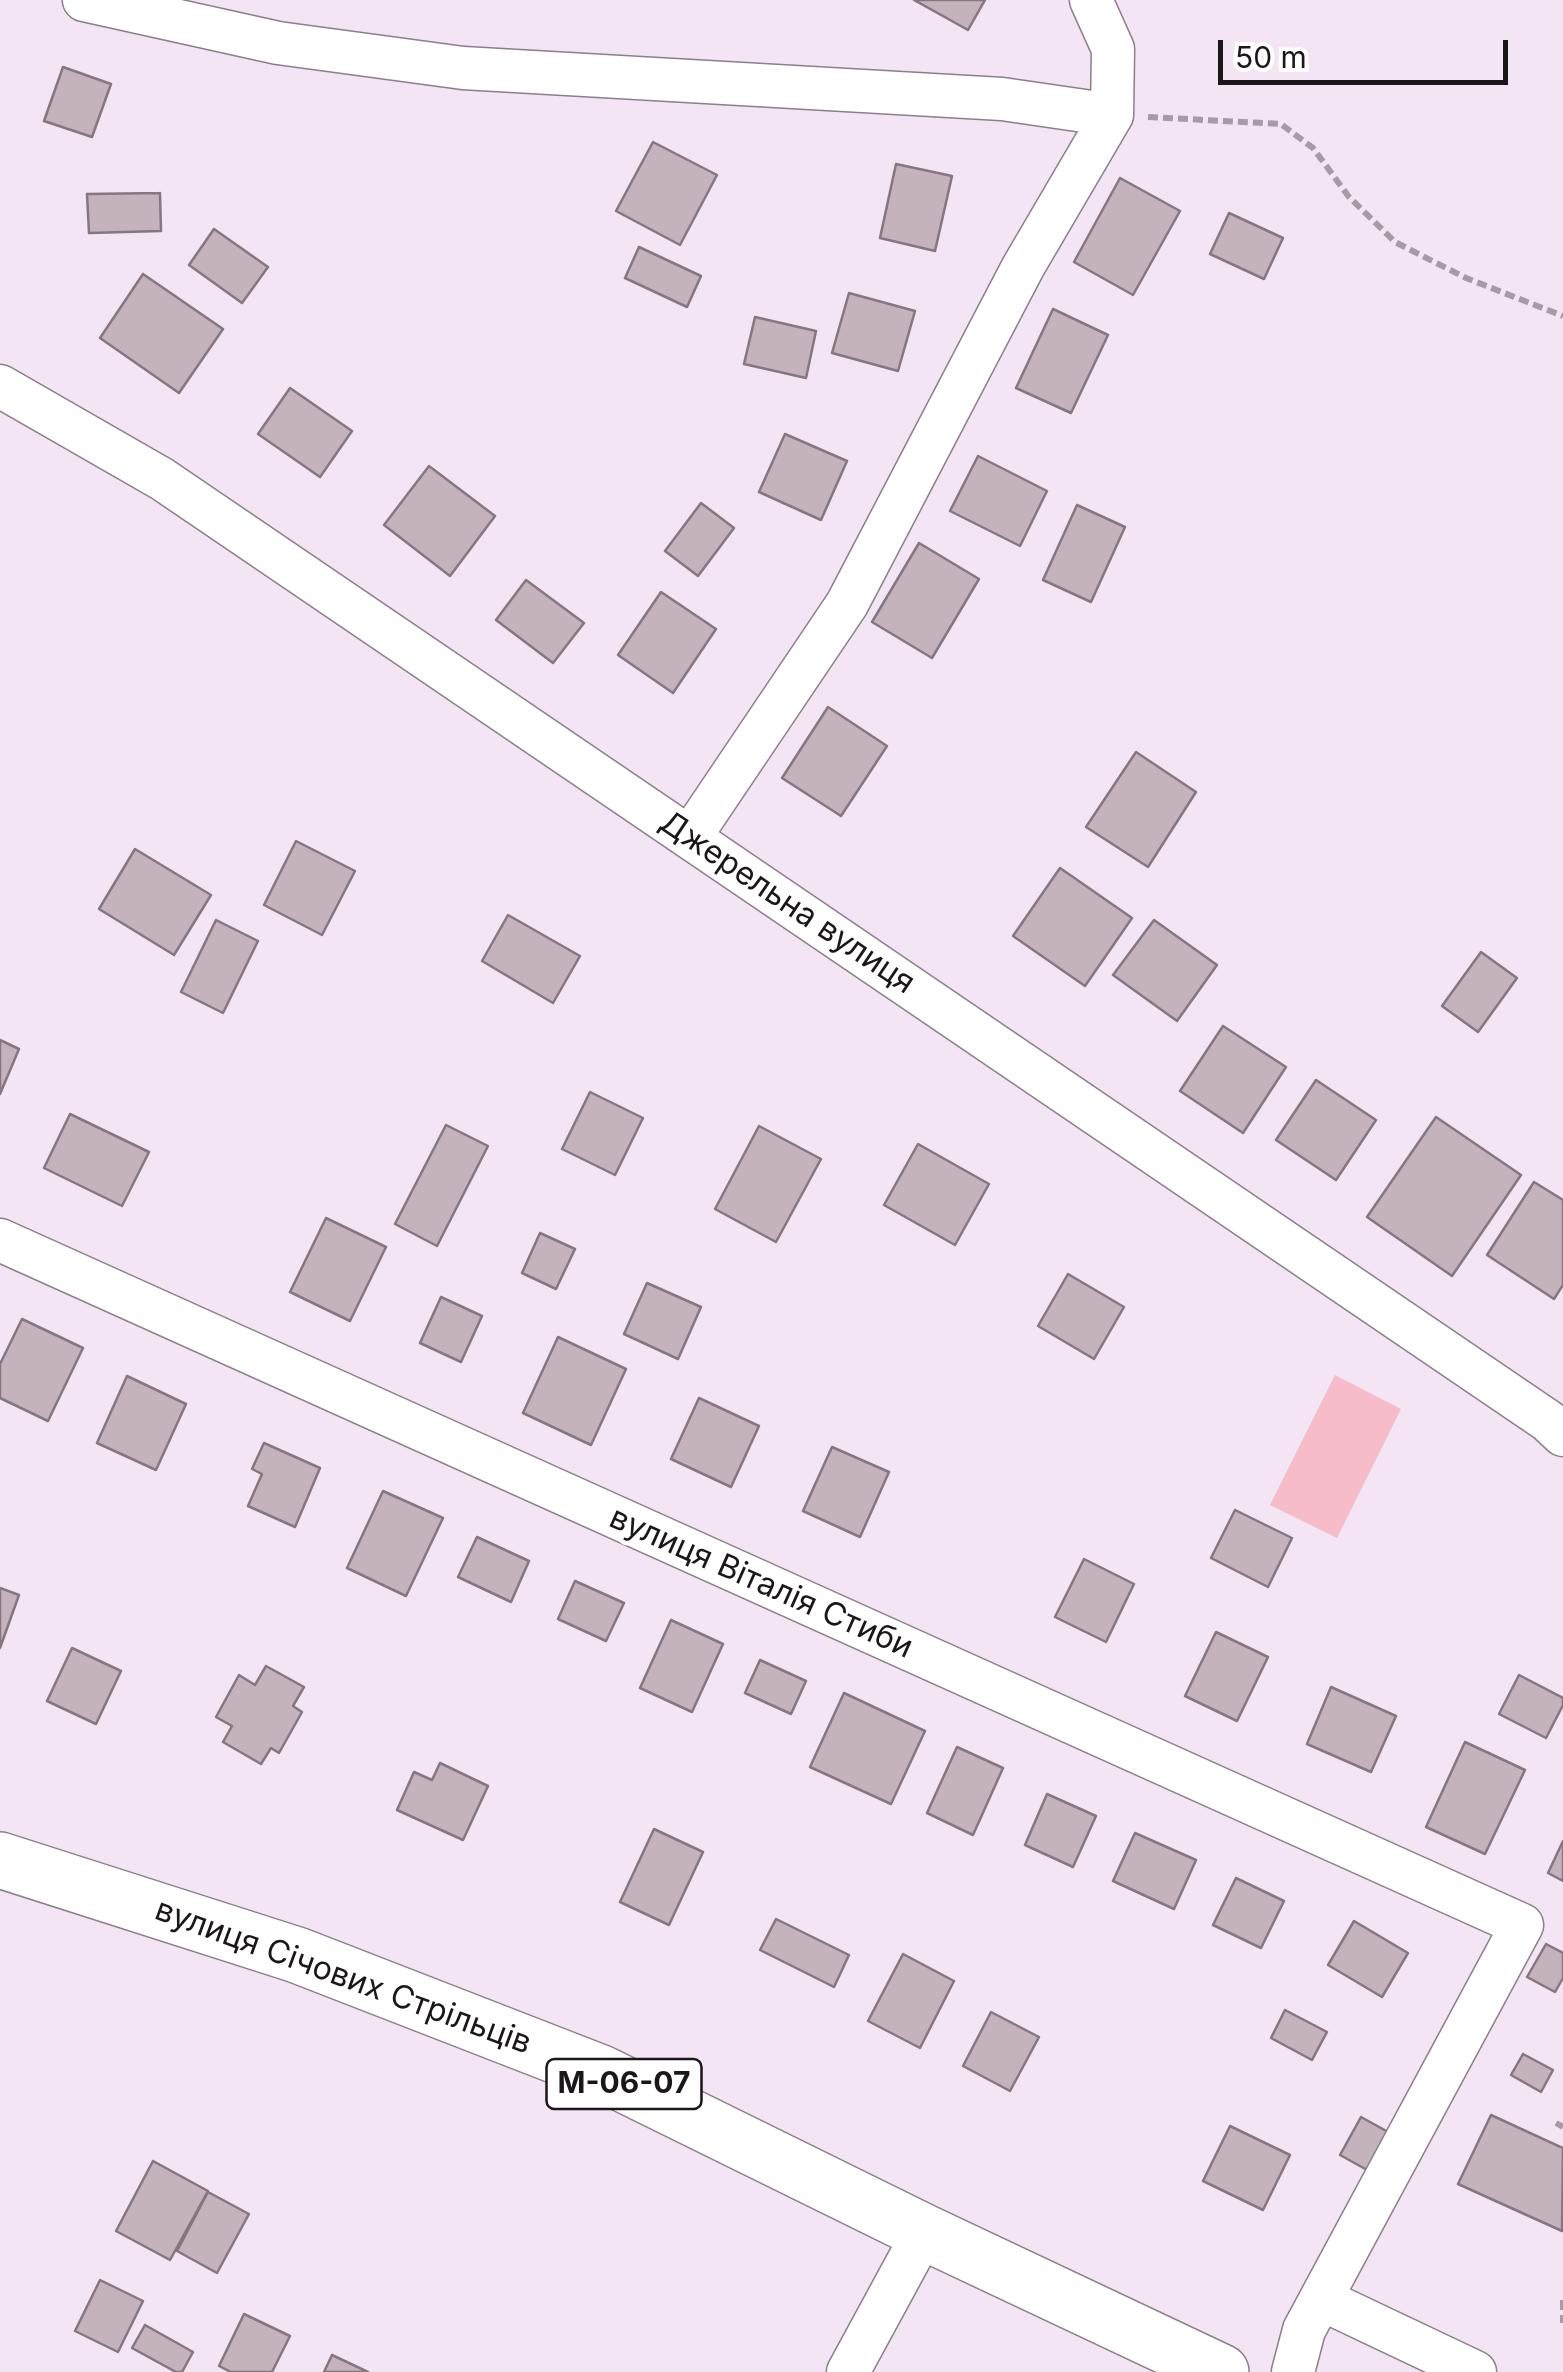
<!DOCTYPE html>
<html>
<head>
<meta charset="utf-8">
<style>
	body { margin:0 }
	#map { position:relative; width:1563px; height:2372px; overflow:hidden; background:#f3e5f3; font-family:Inter,sans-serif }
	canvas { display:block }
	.scale { position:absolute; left:1218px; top:40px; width:290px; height:45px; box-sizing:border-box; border:5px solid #1a161a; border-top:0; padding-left:12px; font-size:30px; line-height:35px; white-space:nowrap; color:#1a161a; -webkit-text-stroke:8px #fff; paint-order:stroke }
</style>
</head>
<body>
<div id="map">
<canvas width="1563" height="2372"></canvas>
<div class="scale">50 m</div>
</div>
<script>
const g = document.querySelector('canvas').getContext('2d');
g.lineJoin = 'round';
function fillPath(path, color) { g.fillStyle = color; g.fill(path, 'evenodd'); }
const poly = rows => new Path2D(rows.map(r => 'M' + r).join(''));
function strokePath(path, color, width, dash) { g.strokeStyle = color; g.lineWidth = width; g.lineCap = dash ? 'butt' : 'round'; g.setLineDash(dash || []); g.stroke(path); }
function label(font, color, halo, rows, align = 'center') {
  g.font = font + ' Inter,sans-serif'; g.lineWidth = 9; g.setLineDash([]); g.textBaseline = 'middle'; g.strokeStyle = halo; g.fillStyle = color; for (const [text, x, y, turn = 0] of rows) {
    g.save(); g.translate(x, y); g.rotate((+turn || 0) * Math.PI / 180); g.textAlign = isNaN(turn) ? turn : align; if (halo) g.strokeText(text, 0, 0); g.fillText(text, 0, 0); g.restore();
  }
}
fillPath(poly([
	[1335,1375,1401,1409,1337,1538,1270,1505]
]), '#f7bcca');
const building = poly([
	[914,0,985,0,968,30,914,0],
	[63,67,111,84,92,137,44,121,63,67],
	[653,142,717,175,680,245,616,211,653,142],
	[896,164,952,176,935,251,880,238,896,164],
	[1120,178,1180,211,1133,295,1074,262,1120,178],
	[160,193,161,231,89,233,87,194,160,193],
	[1229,213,1283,238,1264,279,1210,254,1229,213],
	[214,229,268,267,242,303,189,265,214,229],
	[639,247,701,276,687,307,625,278,639,247],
	[143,274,223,329,179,393,100,338,143,274],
	[849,293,915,311,898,371,832,353,849,293],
	[1053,309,1108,335,1071,413,1016,388,1053,309],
	[755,317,816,331,806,378,744,364,755,317],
	[290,388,352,431,320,477,258,434,290,388],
	[785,434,847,461,821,520,759,492,785,434],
	[978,456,1047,491,1020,546,950,511,978,456],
	[429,466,495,516,450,576,384,525,429,466],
	[701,503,734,528,698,576,665,551,701,503],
	[1077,505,1125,527,1091,602,1043,580,1077,505],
	[919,543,979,579,932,658,872,622,919,543],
	[526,580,584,623,553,663,496,620,526,580],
	[661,592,716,629,673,693,618,655,661,592],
	[828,707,887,746,841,816,782,778,828,707],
	[1136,752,1196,792,1148,867,1086,827,1136,752],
	[296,841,355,871,322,935,264,905,296,841],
	[135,849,211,895,174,955,99,909,135,849],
	[1060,868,1132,918,1085,986,1013,936,1060,868],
	[508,915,580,956,553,1003,482,961,508,915],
	[216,920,258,941,223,1013,181,992,216,920],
	[1154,920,1217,965,1177,1021,1113,975,1154,920],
	[1481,952,1517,978,1478,1032,1442,1006,1481,952],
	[1223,1026,1286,1067,1243,1133,1180,1091,1223,1026],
	[0,1040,19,1049,0,1094,0,1040],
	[1316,1080,1376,1120,1336,1180,1276,1140,1316,1080],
	[590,1092,643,1118,615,1175,562,1149,590,1092],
	[70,1114,149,1152,122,1206,44,1168,70,1114],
	[1436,1117,1521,1175,1452,1276,1367,1217,1436,1117],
	[446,1125,488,1146,437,1246,395,1224,446,1125],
	[759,1126,821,1159,776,1242,715,1209,759,1126],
	[918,1144,989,1184,955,1245,884,1205,918,1144],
	[1534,1182,1563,1200,1563,1285,1554,1299,1487,1255,1534,1182],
	[326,1218,386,1247,350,1321,290,1292,326,1218],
	[540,1233,575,1249,556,1289,522,1273,540,1233],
	[1068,1274,1124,1307,1094,1359,1038,1326,1068,1274],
	[647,1283,701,1307,678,1359,624,1334,647,1283],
	[441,1297,482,1316,461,1362,420,1343,441,1297],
	[22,1319,83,1348,48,1421,0,1398,0,1364,22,1319],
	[558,1337,626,1369,591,1445,523,1413,558,1337],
	[127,1376,186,1404,156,1470,97,1443,127,1376],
	[699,1398,759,1426,731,1487,671,1459,699,1398],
	[264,1443,320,1468,295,1527,248,1506,262,1474,252,1469,264,1443],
	[832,1447,889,1472,860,1537,803,1511,832,1447],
	[383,1491,443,1518,406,1596,347,1568,383,1491],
	[1235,1510,1292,1538,1268,1587,1211,1558,1235,1510],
	[477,1537,529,1561,511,1602,458,1577,477,1537],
	[1084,1559,1134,1584,1106,1642,1055,1617,1084,1559],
	[575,1581,624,1603,606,1641,558,1619,575,1581],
	[0,1588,19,1595,0,1648,0,1588],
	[671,1620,723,1644,692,1712,640,1688,671,1620],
	[1216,1632,1268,1657,1237,1721,1185,1696,1216,1632],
	[72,1648,121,1671,96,1724,47,1701,72,1648],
	[760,1660,806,1681,791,1714,745,1693,760,1660],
	[266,1666,304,1687,293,1706,302,1712,279,1753,271,1748,261,1764,223,1742,232,1726,216,1717,239,1675,255,1685,266,1666],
	[1519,1675,1563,1698,1563,1705,1546,1738,1499,1714,1519,1675],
	[1331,1687,1396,1716,1371,1772,1307,1744,1331,1687],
	[844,1693,925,1731,891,1804,810,1767,844,1693],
	[1465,1742,1525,1770,1485,1854,1426,1827,1465,1742],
	[957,1747,1003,1768,973,1835,927,1813,957,1747],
	[440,1763,488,1786,463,1840,397,1810,414,1772,432,1780,440,1763],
	[1047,1794,1096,1816,1073,1867,1025,1845,1047,1794],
	[654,1829,703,1852,669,1925,620,1902,654,1829],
	[1135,1833,1196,1860,1174,1909,1113,1881,1135,1833],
	[1563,1841,1563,1881,1548,1873,1563,1841],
	[1236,1878,1284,1901,1261,1948,1213,1925,1236,1878],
	[776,1919,849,1955,834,1987,760,1950,776,1919],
	[1354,1921,1408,1953,1382,1997,1328,1965,1354,1921],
	[1546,1944,1563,1953,1563,1978,1555,1992,1527,1977,1546,1944],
	[903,1954,954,1981,920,2048,868,2021,903,1954],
	[1285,2010,1327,2032,1312,2060,1271,2038,1285,2010],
	[991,2012,1039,2037,1010,2091,963,2066,991,2012],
	[1523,2054,1553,2070,1541,2092,1511,2075,1523,2054],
	[1491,2115,1563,2148,1562,2231,1458,2184,1491,2115],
	[1361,2117,1399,2138,1378,2176,1340,2155,1361,2117],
	[1230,2126,1290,2155,1263,2210,1203,2181,1230,2126],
	[153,2161,208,2191,170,2260,116,2231,153,2161],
	[208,2192,249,2214,217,2273,177,2251,208,2192],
	[100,2280,143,2301,118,2352,75,2331,100,2280],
	[244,2314,290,2336,272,2372,231,2372,219,2366,244,2314],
	[145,2325,193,2352,182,2372,176,2372,132,2348,145,2325],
	[332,2355,368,2372,324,2372,332,2355]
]);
fillPath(building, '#c4b3bc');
strokePath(building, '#86767f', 2.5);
const street = poly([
	[84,0,278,43,463,68,1002,99,1112,115,1023,267,847,604,690,837],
	[1091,0,1113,49,1112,115],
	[0,386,162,479,1548,1421,1563,1435],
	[0,1240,1522,1925,1304,2330,1293,2372],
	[1321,2299,1475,2372],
	[848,2372,924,2232]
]);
const primary = poly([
	[0,1860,297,1955,601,2073,924,2232,1221,2372]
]);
strokePath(street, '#8b7f8b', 45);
strokePath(primary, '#8b7f8b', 58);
strokePath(poly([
	[1148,117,1281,124,1313,148,1349,197,1395,242,1466,278,1563,316],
	[1556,2123,1563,2127],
	[1563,2300,1563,2323]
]), '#a59ba5', 6, [10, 5]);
strokePath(street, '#fff', 42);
strokePath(primary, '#fff', 55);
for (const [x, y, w] of [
	[624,2084,155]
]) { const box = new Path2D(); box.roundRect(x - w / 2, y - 25, w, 50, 8); g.fillStyle = '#fff'; g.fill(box); strokePath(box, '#1a161a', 2.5); }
label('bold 30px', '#1a161a', null, [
	["М-06-07",624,2084]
]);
label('32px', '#1a161a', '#fff', [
	["Джерельна вулиця",787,903,34],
	["вулиця Віталія Стиби",761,1583,24],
	["вулиця Січових Стрільців",343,1977,20]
]);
</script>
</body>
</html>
